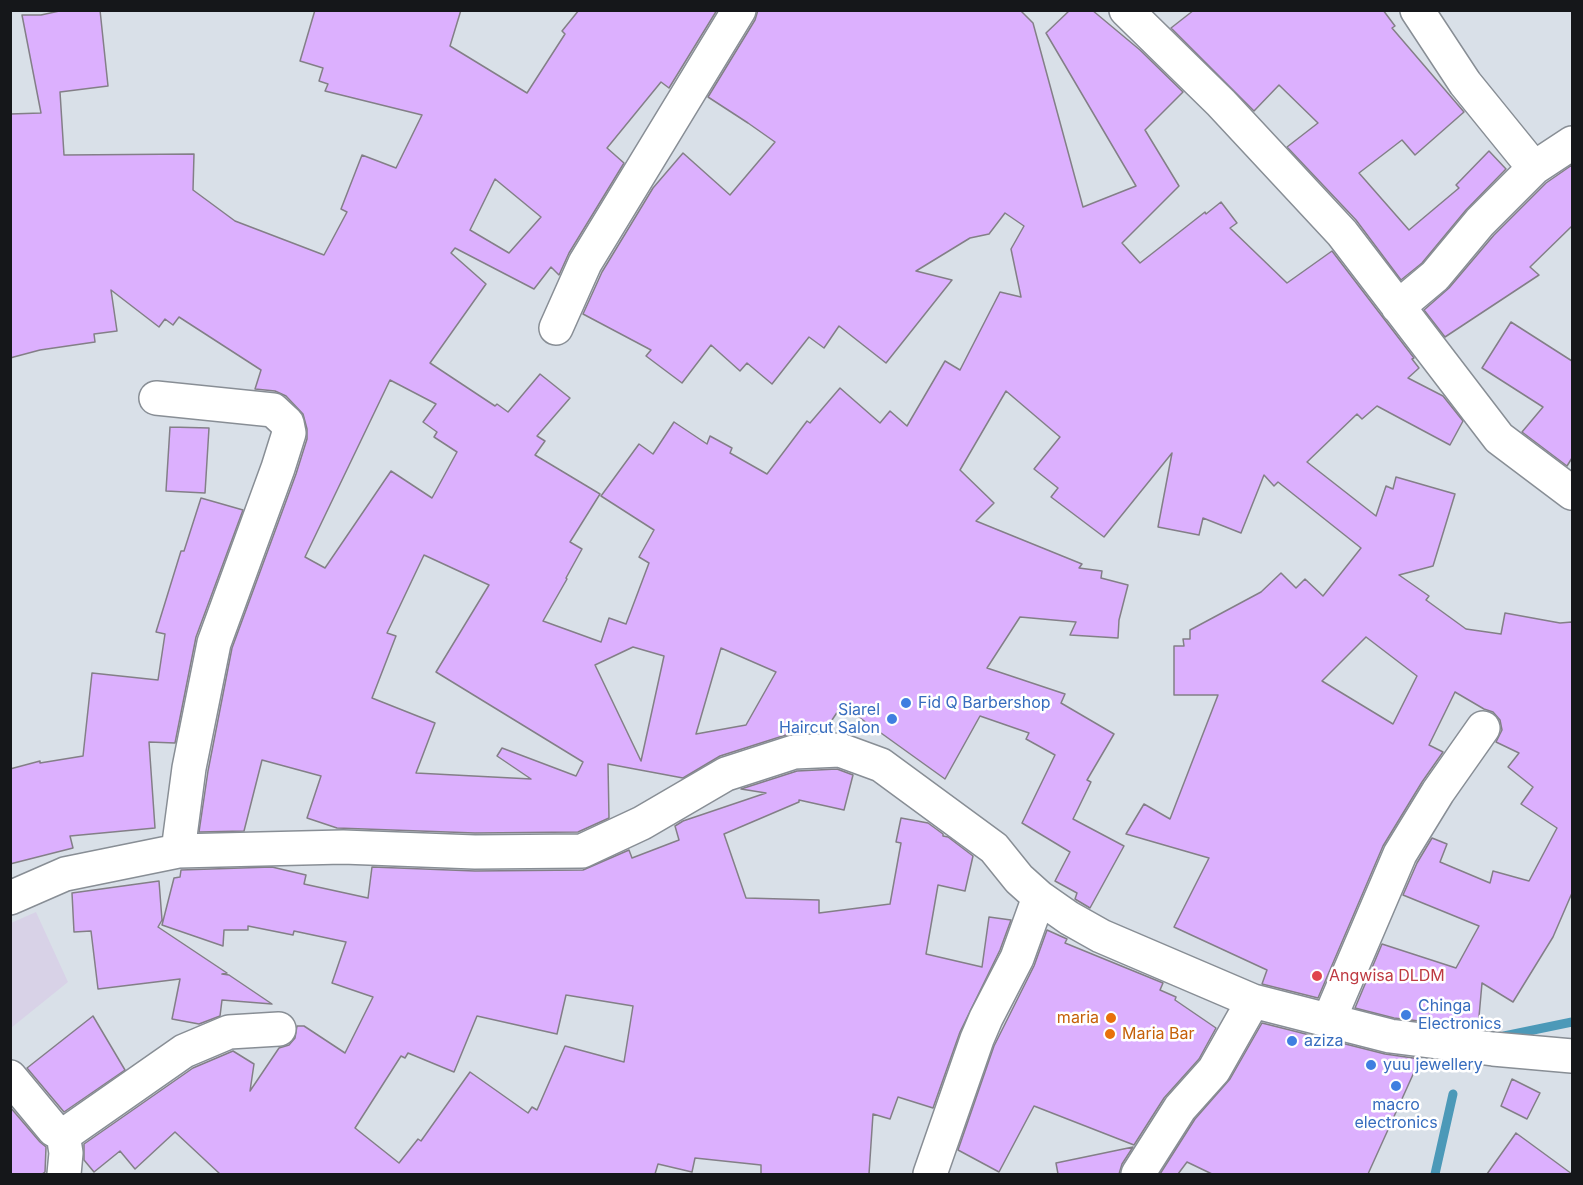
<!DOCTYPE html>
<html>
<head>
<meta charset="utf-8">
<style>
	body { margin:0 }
	#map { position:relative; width:1583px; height:1185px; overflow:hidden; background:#d9e0e8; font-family:Inter,sans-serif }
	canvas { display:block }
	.frame { position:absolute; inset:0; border:12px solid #15171a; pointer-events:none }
</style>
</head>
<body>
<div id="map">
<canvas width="1583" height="1185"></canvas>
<div class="frame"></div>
</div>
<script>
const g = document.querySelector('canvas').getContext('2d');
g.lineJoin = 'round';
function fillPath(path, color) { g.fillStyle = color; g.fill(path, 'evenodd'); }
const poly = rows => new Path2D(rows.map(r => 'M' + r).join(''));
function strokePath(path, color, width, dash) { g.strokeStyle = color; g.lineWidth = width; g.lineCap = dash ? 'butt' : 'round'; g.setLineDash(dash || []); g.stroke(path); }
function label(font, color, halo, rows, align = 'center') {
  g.font = font + ' Inter,sans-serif'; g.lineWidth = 5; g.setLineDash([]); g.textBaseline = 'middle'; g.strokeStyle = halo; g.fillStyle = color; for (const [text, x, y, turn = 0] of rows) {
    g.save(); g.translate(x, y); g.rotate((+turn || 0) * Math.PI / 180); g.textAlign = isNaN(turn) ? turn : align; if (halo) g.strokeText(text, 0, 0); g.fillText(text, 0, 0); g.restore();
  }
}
fillPath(poly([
	[36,912,68,982,11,1028,11,923]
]), '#d8d2e7');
strokePath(poly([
	[1504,1036,1572,1022],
	[1435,1174,1453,1094]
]), '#4c99b8', 9);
const building = poly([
	[64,10,100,10,108,86,60,92,64,155,194,154,193,190,235,221,324,255,347,212,341,209,362,155,396,168,422,115,325,91,328,84,319,81,323,68,300,61,315,10,461,10,450,46,527,93,565,34,562,31,579,10,717,10,669,88,661,82,607,148,624,163,569,253,559,275,551,267,534,289,455,248,451,253,486,284,430,363,495,406,497,404,508,412,540,374,570,398,537,436,545,441,535,455,600,494,570,542,582,549,566,578,567,579,543,621,601,642,609,618,626,624,649,563,639,557,654,530,601,496,639,444,653,454,674,422,707,444,710,436,732,448,730,453,767,474,807,421,810,423,840,388,880,423,890,411,907,426,945,361,960,370,1000,292,1021,297,1011,249,1024,226,1005,213,989,234,970,238,916,271,952,280,886,363,839,326,824,348,809,337,772,384,747,363,740,371,711,345,682,383,646,356,651,350,583,314,602,272,653,188,683,153,730,195,775,142,748,123,708,97,755,20,758,10,1020,10,1033,23,1083,207,1136,186,1046,33,1070,10,1092,10,1140,50,1183,92,1145,130,1179,186,1122,243,1140,263,1205,212,1206,214,1221,202,1237,223,1230,228,1287,283,1332,251,1414,358,1412,359,1419,368,1408,378,1443,396,1463,421,1450,445,1377,406,1362,419,1357,414,1307,462,1376,516,1386,486,1393,489,1396,477,1455,494,1433,566,1399,575,1429,596,1426,600,1466,629,1501,634,1505,613,1560,623,1572,622,1572,893,1553,937,1513,1002,1482,983,1478,1028,1394,1018,1355,1008,1382,944,1456,968,1479,926,1403,895,1417,863,1432,838,1447,844,1440,862,1490,883,1493,871,1529,881,1557,828,1521,804,1533,787,1508,767,1519,753,1496,742,1502,730,1500,720,1493,712,1484,709,1455,692,1429,745,1443,752,1422,782,1383,846,1318,998,1262,984,1267,970,1174,927,1209,858,1126,834,1144,804,1170,819,1218,695,1174,695,1174,646,1184,646,1183,639,1190,639,1190,630,1261,592,1281,573,1296,588,1305,579,1323,596,1361,548,1278,482,1274,486,1264,475,1241,533,1203,518,1199,535,1158,527,1172,453,1104,537,1051,497,1058,488,1034,469,1060,437,1006,391,960,470,994,503,976,521,1082,564,1079,568,1102,571,1101,578,1128,585,1119,620,1118,638,1070,635,1076,622,1020,617,987,668,1065,694,1061,703,1114,734,1087,780,1091,782,1073,819,1124,846,1090,908,1075,899,1077,893,1055,881,1070,852,1022,823,1055,755,1026,739,1029,733,980,716,945,779,842,705,824,732,789,734,720,756,683,778,608,764,609,818,578,832,475,833,337,828,307,818,321,776,262,760,244,831,199,832,208,771,232,648,296,474,307,439,307,429,303,414,286,396,275,391,255,389,261,370,179,317,173,325,165,319,159,327,111,290,117,331,94,334,95,342,40,350,10,358,10,114,41,113,22,15,41,15,64,10],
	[495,179,541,217,509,253,470,230,495,179],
	[390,380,436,404,423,422,437,432,434,437,457,452,432,498,391,471,325,568,305,557,390,380],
	[424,555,489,585,436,672,583,762,576,776,502,748,497,756,531,779,416,773,435,723,372,698,396,636,387,633,424,555],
	[1366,637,1417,676,1393,724,1322,681,1366,637],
	[633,647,664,656,641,761,595,665,633,647],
	[721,648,776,672,746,725,696,734,721,648],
	[1194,10,1383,10,1395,26,1392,28,1464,112,1415,155,1402,140,1359,173,1409,230,1459,188,1456,185,1489,151,1506,169,1466,210,1422,263,1401,280,1356,220,1287,147,1318,123,1279,85,1254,111,1171,28,1194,10],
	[1572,165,1572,226,1530,267,1539,275,1445,337,1424,310,1449,288,1494,235,1546,183,1572,165],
	[1511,322,1572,361,1572,458,1567,466,1522,432,1543,407,1482,368,1511,322],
	[170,427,209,428,205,493,166,491,170,427],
	[201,498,243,510,196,637,175,743,149,742,155,828,70,836,73,848,10,864,10,769,40,761,40,763,83,756,92,673,158,680,165,634,156,632,181,551,184,551,201,498],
	[837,769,853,775,844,810,799,800,799,802,724,834,746,898,819,900,819,913,890,904,901,843,896,842,901,818,928,823,943,834,943,836,948,837,973,856,965,891,938,885,926,954,982,967,989,917,1011,920,1000,950,960,1032,933,1108,898,1097,890,1119,873,1114,869,1174,761,1174,761,1165,695,1158,692,1172,658,1164,655,1174,220,1174,175,1132,135,1169,120,1151,94,1172,84,1160,84,1144,193,1068,233,1051,254,1064,250,1091,279,1048,289,1045,295,1038,297,1026,304,1026,345,1053,373,997,332,983,346,942,294,931,293,935,248,926,248,930,224,930,223,946,162,925,174,878,180,877,181,870,272,867,306,875,304,884,368,898,372,867,475,871,583,870,629,850,632,858,679,840,675,826,683,821,766,793,741,789,797,771,837,769],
	[566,995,633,1006,624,1062,565,1046,537,1110,532,1107,528,1113,470,1072,421,1141,418,1139,399,1163,355,1128,401,1056,405,1058,408,1053,454,1072,477,1016,557,1034,566,995],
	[159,881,162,920,158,927,227,973,222,974,229,975,272,1004,222,1000,220,1016,199,1024,172,1019,180,979,98,989,91,931,74,932,72,893,159,881],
	[1047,930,1067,939,1065,943,1163,983,1160,990,1176,997,1175,1000,1216,1028,1199,1059,1164,1098,1134,1145,1034,1106,999,1172,958,1150,994,1046,1034,966,1047,930],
	[93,1016,125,1070,64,1112,27,1068,93,1016],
	[1262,1023,1385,1054,1420,1059,1368,1174,1212,1174,1187,1162,1178,1174,1160,1174,1195,1119,1230,1079,1262,1023],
	[1512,1079,1540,1093,1527,1119,1501,1106,1512,1079],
	[10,1107,40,1142,46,1147,45,1172,42,1174,10,1174,10,1107],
	[1516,1133,1572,1174,1487,1174,1516,1133],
	[1133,1147,1122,1164,1119,1174,1058,1174,1056,1163,1133,1147]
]);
fillPath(building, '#dcb0fe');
strokePath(building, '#837f87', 1.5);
const minor = poly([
	[1126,10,1221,103,1342,233,1499,438,1572,493],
	[1417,10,1465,83,1534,168],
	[1398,307,1435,276,1480,222,1534,168,1572,143],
	[556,328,585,263,739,10],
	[156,398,273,410,287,423,289,433,278,468,214,643,189,768,178,851],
	[10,898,65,874,178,851,343,847,475,852,582,851,642,823,726,774,794,752,840,750,881,765,994,848,1019,879,1039,897,1069,918,1101,936,1253,1001,1390,1036,1493,1049,1572,1056],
	[1329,1020,1400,854,1438,792,1483,728],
	[10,1077,54,1130,63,1134,71,1130,184,1051,229,1032,279,1029],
	[63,1134,66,1153,64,1174],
	[930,1174,977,1039,986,1018,1017,958,1039,897],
	[1138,1174,1180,1108,1214,1070,1253,1001]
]);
strokePath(minor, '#888e95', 36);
strokePath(minor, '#fff', 33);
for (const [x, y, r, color] of [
	[906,703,6,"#3f7fe0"],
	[892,719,6,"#3f7fe0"],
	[1317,976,6,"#e0444e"],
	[1406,1015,6,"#3f7fe0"],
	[1111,1018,6,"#e8710a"],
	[1110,1034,6,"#e8710a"],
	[1292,1041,6,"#3f7fe0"],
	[1371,1065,6,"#3f7fe0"],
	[1396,1086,6,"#3f7fe0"]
]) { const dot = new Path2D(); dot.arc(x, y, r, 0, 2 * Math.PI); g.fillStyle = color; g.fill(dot); strokePath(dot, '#fff', 2); }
label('16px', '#366cbe', '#fff', [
	["Fid Q Barbershop",918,703],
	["Siarel",880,710,"right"],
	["Haircut Salon",880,728,"right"],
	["Chinga",1418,1006],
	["Electronics",1418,1024],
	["aziza",1304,1041],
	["yuu jewellery",1383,1065],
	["macro",1396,1105,"center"],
	["electronics",1396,1123,"center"]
], 'left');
label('16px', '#be3a42', '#fff', [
	["Angwisa DLDM",1329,976]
], 'left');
label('16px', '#c56008', '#fff', [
	["maria",1099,1018],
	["Maria Bar",1122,1034,"left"]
], 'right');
</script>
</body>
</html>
